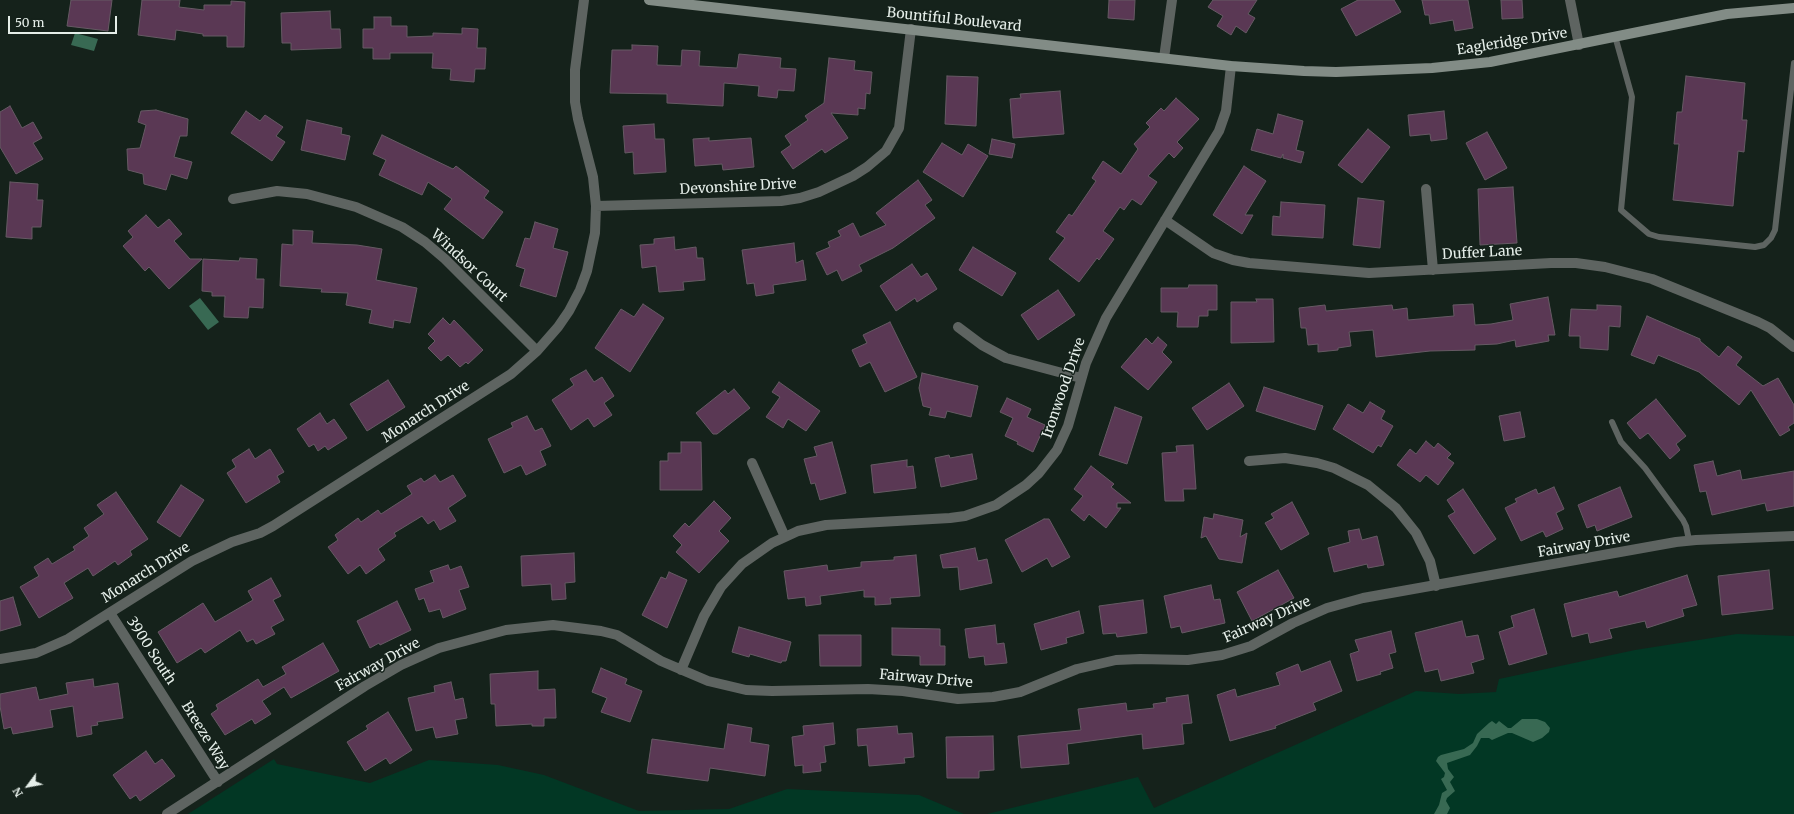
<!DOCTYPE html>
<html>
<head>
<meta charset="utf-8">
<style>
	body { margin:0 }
	#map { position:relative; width:1794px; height:814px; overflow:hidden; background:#15221b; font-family:Merriweather,serif }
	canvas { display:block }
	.north { position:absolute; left:8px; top:766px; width:40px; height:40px; -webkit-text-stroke:3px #15221b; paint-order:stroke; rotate:238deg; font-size:11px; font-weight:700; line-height:16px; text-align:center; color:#e5eee9 }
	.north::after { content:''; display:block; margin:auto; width:14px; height:18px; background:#e5eee9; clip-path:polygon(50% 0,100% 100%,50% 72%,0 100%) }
	.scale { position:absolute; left:8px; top:16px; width:109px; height:18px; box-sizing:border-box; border:2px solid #e5eee9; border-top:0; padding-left:5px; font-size:12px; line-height:14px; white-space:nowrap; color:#e5eee9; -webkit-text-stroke:3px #15221b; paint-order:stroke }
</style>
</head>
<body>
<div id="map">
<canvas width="1794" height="814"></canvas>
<div class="north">N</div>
<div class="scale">50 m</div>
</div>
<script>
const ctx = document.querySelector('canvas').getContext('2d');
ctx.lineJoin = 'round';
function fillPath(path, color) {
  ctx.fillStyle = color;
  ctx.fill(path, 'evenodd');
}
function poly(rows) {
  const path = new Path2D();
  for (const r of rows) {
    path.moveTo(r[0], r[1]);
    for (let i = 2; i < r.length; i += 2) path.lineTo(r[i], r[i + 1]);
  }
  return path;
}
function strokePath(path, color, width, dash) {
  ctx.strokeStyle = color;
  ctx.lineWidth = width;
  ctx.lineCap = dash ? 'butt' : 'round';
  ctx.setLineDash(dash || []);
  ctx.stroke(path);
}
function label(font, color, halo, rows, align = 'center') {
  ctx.font = font + ' Merriweather,serif';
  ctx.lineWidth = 3;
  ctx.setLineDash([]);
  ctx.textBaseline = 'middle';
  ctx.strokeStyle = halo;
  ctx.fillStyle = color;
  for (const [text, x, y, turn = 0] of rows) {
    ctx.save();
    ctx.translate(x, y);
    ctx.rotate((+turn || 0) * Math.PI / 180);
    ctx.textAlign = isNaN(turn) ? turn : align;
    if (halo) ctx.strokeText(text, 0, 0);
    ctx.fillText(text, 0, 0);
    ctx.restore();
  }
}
fillPath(poly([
	[1737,634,1794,636,1794,814,987,814,1138,777,1154,808,1416,691,1459,694,1496,692,1499,679,1635,650],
	[274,759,277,764,370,783,429,760,498,765,544,775,639,811,729,809,787,789,919,795,964,814,188,814]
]), '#023724');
fillPath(poly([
	[75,33,98,39,94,51,71,45],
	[200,298,219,322,208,330,189,306],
	[1522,719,1537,719,1545,722,1550,728,1549,732,1542,738,1533,742,1512,733,1508,733,1492,740,1489,738,1481,738,1477,746,1470,755,1447,763,1448,769,1454,777,1450,782,1455,791,1447,798,1446,801,1450,808,1447,814,1434,814,1439,805,1442,793,1447,790,1441,779,1444,777,1445,773,1436,761,1438,757,1441,755,1464,749,1473,743,1477,734,1489,723,1492,721,1496,724,1499,721,1508,728,1511,728]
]), '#386953');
const building = poly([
	[71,0,112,0,108,31,67,26,71,0],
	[142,0,180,0,179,7,204,10,204,5,231,5,231,1,245,2,244,47,227,47,227,36,203,36,203,34,176,30,175,40,138,35,142,0],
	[1109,0,1135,0,1134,20,1108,18,1109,0],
	[1213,0,1257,0,1248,14,1255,18,1246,33,1236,26,1231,35,1217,26,1223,16,1208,7,1213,0],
	[1358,0,1394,0,1401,12,1356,36,1341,9,1358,0],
	[1422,0,1468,0,1473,28,1455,31,1453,20,1430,24,1429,15,1425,15,1422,0],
	[1501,0,1522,0,1523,18,1502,19,1501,0],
	[330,11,331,29,340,29,341,48,291,50,291,43,282,43,281,13,330,11],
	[374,17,391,17,391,26,407,26,407,37,433,36,433,33,462,34,462,28,478,29,477,48,486,48,485,69,475,69,474,82,450,80,451,69,432,68,433,53,390,53,390,59,373,59,373,48,363,48,363,29,374,29,374,17],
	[632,45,658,46,657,65,681,66,682,50,700,51,699,66,737,68,739,54,781,58,780,68,796,69,794,91,778,90,777,98,758,96,759,86,724,83,723,106,667,103,667,94,610,93,612,50,632,50,632,45],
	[829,58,855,61,854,70,872,72,870,94,866,93,865,109,858,108,858,115,831,113,848,138,825,153,822,149,793,169,781,152,791,145,785,136,808,120,805,116,824,103,829,58],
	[947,76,978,77,976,126,945,124,947,76],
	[1686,76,1745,83,1742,120,1747,120,1744,152,1738,151,1733,206,1673,200,1679,144,1674,144,1677,112,1682,112,1686,76],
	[1060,91,1064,134,1013,138,1010,99,1021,98,1020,94,1060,91],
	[1176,98,1199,119,1177,142,1183,148,1174,158,1169,153,1148,176,1157,182,1141,205,1132,199,1124,210,1120,207,1103,231,1114,239,1099,260,1097,258,1079,282,1049,259,1065,238,1056,232,1069,214,1072,216,1096,181,1092,178,1103,161,1121,174,1138,149,1134,144,1150,127,1146,123,1161,108,1164,111,1176,98],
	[10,106,22,128,33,122,42,138,33,143,43,159,16,174,0,147,0,112,10,106],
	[156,110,188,119,187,136,180,136,174,157,192,162,187,179,171,174,166,190,144,184,143,174,128,170,127,149,140,148,146,125,138,122,141,111,156,110],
	[246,111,260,121,265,115,283,127,276,136,285,142,272,161,231,133,246,111],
	[1444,111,1447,139,1431,141,1430,134,1410,136,1408,115,1444,111],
	[1278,114,1303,121,1296,150,1304,152,1301,163,1283,158,1283,154,1281,158,1251,150,1257,129,1273,134,1278,114],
	[307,120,342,128,341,134,350,136,345,160,301,150,307,120],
	[654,124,655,139,664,139,666,172,634,174,633,152,625,153,623,126,654,124],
	[1368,129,1390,147,1362,183,1338,165,1368,129],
	[1487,132,1507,168,1485,180,1466,143,1487,132],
	[382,135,453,169,456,166,489,191,484,198,503,212,483,239,444,209,452,199,428,182,422,195,379,175,386,160,373,154,382,135],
	[709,138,709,141,751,138,754,167,723,170,722,164,695,166,693,139,709,138],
	[992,139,1015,144,1012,158,989,154,992,139],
	[942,143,962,155,968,144,988,156,963,197,923,172,942,143],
	[1244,166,1266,181,1245,215,1253,215,1242,234,1213,215,1244,166],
	[918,180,932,200,925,205,935,218,893,248,859,265,862,271,842,281,837,270,827,275,816,253,830,247,828,242,841,236,838,231,853,223,860,237,886,225,876,213,918,180],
	[10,182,38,184,37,200,43,200,41,227,32,227,32,239,6,237,10,182],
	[1513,187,1517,243,1480,245,1478,189,1513,187],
	[1358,198,1384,201,1380,248,1353,245,1358,198],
	[1281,202,1325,205,1323,238,1272,235,1273,216,1280,217,1281,202],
	[146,215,158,228,169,219,182,234,174,241,190,259,202,259,169,289,149,267,145,271,123,246,133,237,128,231,146,215],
	[535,222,558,229,553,248,568,252,556,297,520,286,525,269,516,266,525,238,530,239,535,222],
	[293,230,313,231,312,243,357,245,382,249,376,280,417,288,410,323,394,320,393,328,369,323,372,310,346,305,348,293,321,292,322,289,280,286,282,244,293,245,293,230],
	[674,237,675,250,696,247,697,258,703,258,705,280,683,282,684,290,659,292,656,266,642,268,640,245,654,244,654,239,674,237],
	[794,243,796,263,803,260,806,280,773,285,774,293,756,296,754,283,747,284,742,250,794,243],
	[973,247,1016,273,1002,296,959,270,973,247],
	[240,258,257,259,256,279,264,279,263,308,249,307,248,318,224,317,225,296,212,296,212,292,202,291,203,259,239,261,240,258],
	[912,264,921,277,927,273,937,289,917,302,915,298,896,311,880,286,912,264],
	[1189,285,1217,285,1217,310,1208,310,1208,316,1199,316,1198,327,1177,327,1178,312,1161,312,1161,288,1188,288,1189,285],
	[1058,290,1075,315,1038,340,1021,315,1058,290],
	[1548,297,1555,335,1548,335,1549,341,1516,347,1515,340,1497,344,1475,345,1475,350,1430,351,1376,357,1373,330,1349,332,1351,346,1338,348,1338,350,1318,352,1318,344,1308,345,1306,328,1301,328,1299,308,1325,305,1326,311,1392,305,1393,310,1407,308,1408,320,1454,316,1453,305,1473,304,1475,325,1491,324,1513,320,1510,304,1548,297],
	[1256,299,1273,299,1274,342,1231,343,1231,302,1257,302,1256,299],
	[643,304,664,318,630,372,595,348,621,309,634,317,643,304],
	[1597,305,1621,306,1620,327,1609,326,1608,350,1580,348,1580,336,1569,336,1571,309,1597,310,1597,305],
	[1647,316,1700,339,1700,341,1719,357,1728,346,1742,357,1736,365,1763,386,1778,378,1794,405,1794,423,1788,427,1790,430,1780,436,1751,390,1739,405,1699,372,1658,355,1654,364,1631,355,1647,316],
	[443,318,450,325,454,320,483,350,468,364,466,362,460,367,448,355,441,361,428,348,435,341,428,334,443,318],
	[890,322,917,377,885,392,870,362,860,367,852,350,867,343,863,335,890,322],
	[1158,337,1167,345,1162,352,1172,362,1148,390,1121,367,1146,338,1152,344,1158,337],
	[586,370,594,382,602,377,614,396,604,403,612,415,594,427,588,418,571,430,552,400,574,385,570,379,586,370],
	[922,373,978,386,971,417,947,411,945,418,929,415,931,408,923,406,919,388,922,373],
	[388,380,405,407,367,431,350,404,388,380],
	[779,382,820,411,806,431,788,419,783,428,766,417,780,397,772,392,779,382],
	[1229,383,1244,406,1207,430,1192,408,1229,383],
	[1264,387,1323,406,1315,430,1256,411,1264,387],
	[734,389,750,408,717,434,713,434,696,413,725,390,728,394,734,389],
	[1007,398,1031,409,1027,417,1045,425,1033,452,1017,444,1018,442,1005,436,1013,418,1000,412,1007,398],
	[1656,399,1686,436,1676,444,1680,450,1670,459,1648,433,1640,439,1627,423,1656,399],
	[1370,402,1385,411,1381,419,1393,426,1381,447,1378,445,1373,453,1333,429,1348,404,1363,413,1370,402],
	[1115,407,1142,417,1127,464,1099,455,1115,407],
	[1520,412,1525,437,1504,441,1499,416,1520,412],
	[320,413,327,424,334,419,347,438,328,450,325,446,318,451,314,444,309,447,297,429,320,413],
	[527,416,535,431,542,428,551,446,540,451,546,465,526,475,521,465,504,473,488,439,513,427,511,423,527,416],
	[1426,441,1434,448,1438,443,1451,454,1447,458,1454,463,1438,485,1426,475,1420,482,1397,465,1410,449,1416,454,1426,441],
	[681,442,701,442,702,490,660,490,660,461,668,461,668,453,681,453,681,442],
	[832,442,846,493,820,500,815,483,811,484,804,459,817,456,814,447,832,442],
	[1193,445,1196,489,1183,489,1184,501,1165,501,1162,453,1177,452,1176,446,1193,445],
	[249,449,255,459,270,449,284,472,277,476,280,482,246,503,227,473,236,467,232,460,249,449],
	[972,454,977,479,941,487,935,458,949,455,950,458,972,454],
	[907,460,907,467,913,466,916,488,874,493,871,465,907,460],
	[1713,461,1717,476,1740,470,1742,480,1794,471,1794,506,1767,511,1765,503,1712,515,1706,491,1700,492,1694,465,1713,461],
	[1091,466,1114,484,1111,487,1131,503,1117,503,1117,508,1121,508,1106,528,1089,514,1084,521,1071,510,1083,496,1074,489,1091,466],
	[435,475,440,482,453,475,466,496,448,508,456,521,440,530,434,520,428,524,422,516,394,533,396,536,378,549,385,560,366,574,360,565,348,574,328,547,338,540,335,535,358,518,361,522,378,510,381,514,412,494,407,486,421,478,424,482,435,475],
	[181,485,204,500,180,537,157,522,181,485],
	[1554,487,1564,509,1556,513,1563,529,1546,537,1543,531,1521,541,1505,508,1517,502,1515,499,1536,489,1538,494,1554,487],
	[1620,487,1632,517,1597,531,1595,525,1587,528,1578,505,1620,487],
	[1463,489,1496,539,1474,554,1448,516,1455,512,1447,500,1463,489],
	[116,492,148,539,130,551,132,555,118,565,115,561,93,576,88,568,64,583,73,598,39,618,20,587,39,576,34,567,48,558,52,564,75,550,73,547,89,536,84,528,104,514,97,505,116,492],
	[714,501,731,518,719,531,729,541,699,573,676,552,682,545,673,536,685,523,689,527,714,501],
	[1292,502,1309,534,1281,550,1265,523,1274,518,1271,514,1292,502],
	[1214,514,1243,520,1240,537,1247,533,1242,563,1219,559,1206,536,1201,538,1204,517,1213,519,1214,514],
	[1044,519,1049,519,1070,557,1052,567,1047,558,1022,572,1005,540,1044,519],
	[1359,529,1362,540,1377,536,1384,565,1368,568,1367,564,1334,572,1328,548,1350,542,1348,531,1359,529],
	[975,548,978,561,987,559,992,583,960,590,958,567,943,568,940,555,975,548],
	[574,553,575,582,565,583,566,599,552,600,551,584,522,586,521,556,574,553],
	[916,555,920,596,890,598,891,604,875,605,875,597,864,597,864,590,820,596,821,604,806,606,805,597,788,599,784,571,827,565,828,571,861,567,861,562,894,560,894,557,916,555],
	[448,565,450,570,461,566,469,587,459,590,466,609,443,618,440,609,429,612,424,598,419,600,415,589,434,582,430,571,448,565],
	[1278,570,1294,598,1252,621,1237,592,1278,570],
	[1769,570,1773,609,1722,615,1718,576,1769,570],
	[669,572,687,580,667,628,642,615,661,577,666,579,669,572],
	[1687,575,1697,605,1682,609,1684,616,1647,628,1645,621,1609,629,1612,638,1590,643,1588,633,1572,637,1564,604,1617,591,1619,597,1687,575],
	[271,578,281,596,273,600,284,620,271,627,275,634,256,644,253,639,247,642,240,630,205,653,201,648,177,663,158,632,203,603,215,622,253,600,248,591,271,578],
	[1211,585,1214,600,1220,599,1225,623,1182,633,1180,626,1171,628,1164,596,1211,585],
	[13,597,21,625,0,631,0,601,13,597],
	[1143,600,1147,633,1117,637,1116,633,1103,634,1099,606,1143,600],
	[397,601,411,630,380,645,379,643,370,648,357,621,397,601],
	[1534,609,1547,654,1509,665,1499,632,1514,627,1511,616,1534,609],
	[1079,611,1084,633,1066,638,1067,643,1041,650,1034,624,1079,611],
	[1462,621,1466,637,1478,635,1484,659,1471,663,1474,673,1441,681,1438,669,1425,672,1415,633,1462,621],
	[995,625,997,644,1004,643,1007,663,985,665,984,656,969,658,965,629,995,625],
	[739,627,791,642,786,661,782,661,781,663,750,654,749,657,732,652,739,627],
	[892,628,940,629,940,646,945,646,945,665,920,665,920,656,892,655,892,628],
	[1391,631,1396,652,1389,654,1393,668,1380,672,1381,674,1357,681,1350,654,1359,651,1355,640,1391,631],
	[819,635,861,635,861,666,820,666,819,635],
	[323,643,339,671,291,698,284,687,262,701,271,714,255,724,252,719,225,735,211,714,218,709,216,705,258,679,263,687,286,674,282,667,323,643],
	[1330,661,1342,691,1313,703,1316,710,1275,726,1276,728,1230,741,1217,695,1235,689,1237,697,1280,685,1276,673,1298,664,1301,672,1330,661],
	[601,668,627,679,625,684,642,691,630,722,601,712,607,698,592,692,601,668],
	[538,671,538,690,555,689,556,718,544,718,544,726,532,726,532,724,496,726,495,704,491,704,490,674,538,671],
	[93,679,94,687,118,683,123,718,97,722,98,725,91,726,92,734,77,737,73,706,50,710,53,727,13,734,11,727,4,729,0,706,0,694,36,687,39,700,68,694,66,683,93,679],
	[451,682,455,700,463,698,467,718,455,720,458,734,436,738,433,727,416,731,408,698,435,692,434,686,451,682],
	[1188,695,1192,723,1182,724,1184,744,1143,749,1142,734,1067,744,1069,764,1021,768,1018,736,1081,730,1078,709,1126,703,1127,711,1154,708,1153,704,1167,702,1166,698,1188,695],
	[388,712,412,750,390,764,386,758,365,771,347,742,368,729,366,726,388,712],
	[833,723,835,744,824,746,826,762,820,763,821,771,803,773,803,765,795,766,792,737,804,735,803,726,833,723],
	[728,724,752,728,750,742,769,745,765,776,710,768,708,781,647,773,652,739,724,749,728,724],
	[897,726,898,734,912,733,914,757,904,758,905,763,869,766,867,745,858,746,857,729,897,726],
	[993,736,994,770,979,771,979,778,947,778,946,737,993,736],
	[146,751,155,764,162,759,175,776,140,801,136,795,130,799,113,775,146,751]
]);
fillPath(building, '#5a3854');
strokePath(building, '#665a64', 1);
strokePath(poly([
	[1615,36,1632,97,1621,210,1649,234,1659,237,1755,247,1764,245,1771,238,1775,230,1794,63],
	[1612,422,1621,442,1645,468,1683,520,1686,526,1689,540]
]), '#5e6461', 6);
strokePath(poly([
	[1570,0,1579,45],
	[1164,58,1172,0],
	[1426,189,1433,270],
	[233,199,277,191,307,194,356,207,402,227,425,242,445,259,537,351],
	[596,206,781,201,800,198,819,192,853,176,867,167,886,151,899,128,911,29],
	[1165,220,1213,253,1233,260,1249,263,1369,273,1551,263,1576,263,1605,267,1652,279,1758,322,1770,328,1794,347],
	[958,327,982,345,1006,358,1081,378],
	[1249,461,1285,458,1317,463,1334,468,1368,485,1396,508,1416,533,1430,561,1436,586],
	[752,463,785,537],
	[110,613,218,782],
	[0,659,36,653,68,639,192,561,232,542,260,533,273,526,511,374,537,351,558,327,569,311,580,290,587,271,595,233,596,206,593,177,578,119,575,102,575,70,584,0],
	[681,670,704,616,721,587,742,564,772,543,798,531,826,525,950,518,965,516,996,505,1026,485,1039,473,1057,450,1068,426,1086,363,1106,318,1219,131,1226,111,1231,66],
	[167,814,365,686,401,665,439,648,506,630,553,625,601,631,617,635,661,661,708,681,746,690,772,691,868,689,903,691,958,699,993,697,1020,692,1077,669,1116,660,1140,659,1188,660,1222,655,1251,646,1293,623,1327,608,1363,598,1676,542,1696,540,1794,536]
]), '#5e6461', 10);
strokePath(poly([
	[649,0,1231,66,1304,71,1336,72,1432,68,1490,62,1727,14,1794,8]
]), '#828c86', 10);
label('14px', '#e5eee9', '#15221b', [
	["Bountiful Boulevard",954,20,6],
	["Eagleridge Drive",1512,42,-9],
	["Devonshire Drive",738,187,-3],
	["Duffer Lane",1482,253,-3],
	["Windsor Court",469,266,43],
	["Ironwood Drive",1064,388,-71],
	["Monarch Drive",426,412,-33],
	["Fairway Drive",1584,545,-10],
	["Monarch Drive",146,573,-32],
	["Fairway Drive",1267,620,-24],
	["3900 South",151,651,57],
	["Fairway Drive",378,665,-29],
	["Fairway Drive",926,679,5],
	["Breeze Way",205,736,58]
]);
</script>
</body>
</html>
